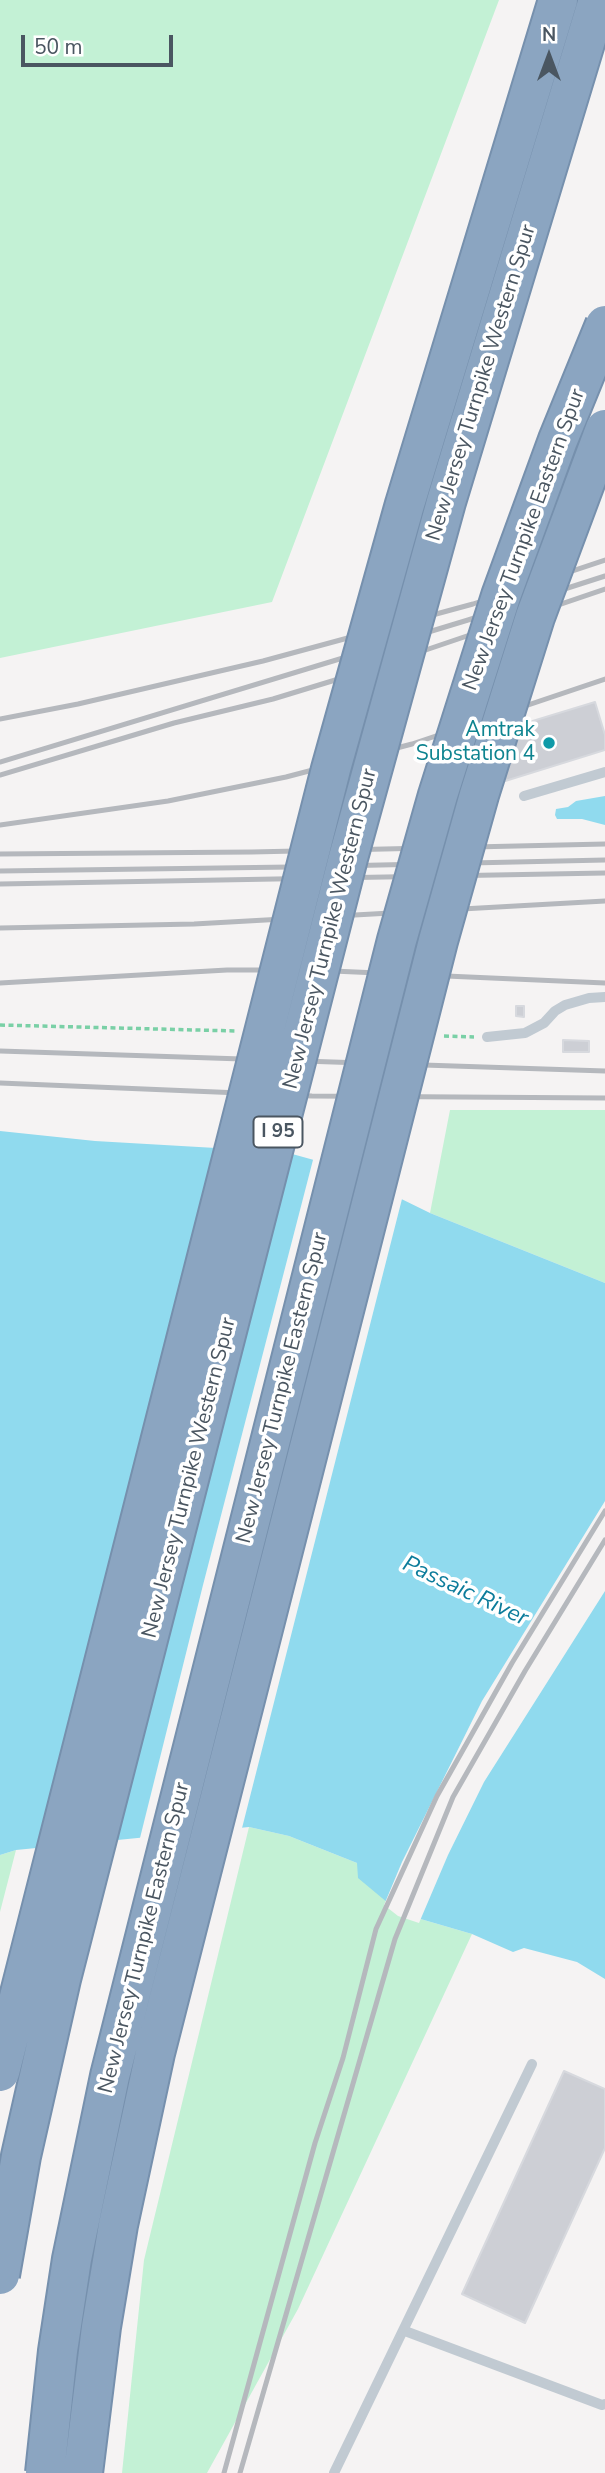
<!DOCTYPE html>
<html>
<head>
<meta charset="utf-8">
<style>
	body { margin:0 }
	#map { position:relative; width:605px; height:2473px; overflow:hidden; background:#f5f3f3; font-family:"Nunito Sans",sans-serif }
	canvas { display:block }
	.north { position:absolute; left:514px; top:21px; width:70px; height:70px; -webkit-text-stroke:5px #fff; paint-order:stroke; rotate:0deg; font-size:19px; font-weight:700; line-height:28px; text-align:center; color:#4a5661 }
	.north::after { content:''; display:block; margin:auto; width:24px; height:32px; background:#4a5661; clip-path:polygon(50% 0,100% 100%,50% 72%,0 100%) }
	.scale { position:absolute; left:21px; top:35px; width:152px; height:32px; box-sizing:border-box; border:4px solid #4a5661; border-top:0; padding-left:9px; font-size:21px; line-height:24px; white-space:nowrap; color:#4a5661; -webkit-text-stroke:5px #fff; paint-order:stroke }
</style>
</head>
<body>
<div id="map">
<canvas width="605" height="2473"></canvas>
<div class="north">N</div>
<div class="scale">50 m</div>
</div>
<script>
const ctx = document.querySelector('canvas').getContext('2d');
ctx.lineJoin = 'round';
function fillPath(path, color) {
  ctx.fillStyle = color;
  ctx.fill(path, 'evenodd');
}
function poly(rows) {
  const path = new Path2D();
  for (const r of rows) {
    path.moveTo(r[0], r[1]);
    for (let i = 2; i < r.length; i += 2) path.lineTo(r[i], r[i + 1]);
  }
  return path;
}
function strokePath(path, color, width, dash) {
  ctx.strokeStyle = color;
  ctx.lineWidth = width;
  ctx.lineCap = dash ? 'butt' : 'round';
  ctx.setLineDash(dash || []);
  ctx.stroke(path);
}
function label(font, color, halo, rows, align = 'center') {
  ctx.font = font + ' "Nunito Sans",sans-serif';
  ctx.lineWidth = 7;
  ctx.setLineDash([]);
  ctx.textBaseline = 'middle';
  ctx.strokeStyle = halo;
  ctx.fillStyle = color;
  for (const [text, x, y, turn = 0] of rows) {
    ctx.save();
    ctx.translate(x, y);
    ctx.rotate((+turn || 0) * Math.PI / 180);
    ctx.textAlign = isNaN(turn) ? turn : align;
    if (halo) ctx.strokeText(text, 0, 0);
    ctx.fillText(text, 0, 0);
    ctx.restore();
  }
}
fillPath(poly([
	[0,0,499,0,272,602,0,658],
	[450,1110,605,1110,605,1283,430,1213],
	[249,1827,289,1836,357,1863,400,1913,472,1934,298,2309,207,2473,122,2473,144,2260],
	[16,1850,0,1912,0,1855]
]), '#c3f1d5');
fillPath(poly([
	[605,796,605,825,582,819,557,819,555,815,556,809,568,807,576,801],
	[0,1131,95,1141,285,1152,332,1165,430,1213,605,1283,605,1979,577,1962,524,1948,513,1952,472,1934,400,1913,358,1878,357,1863,289,1836,249,1827,16,1850,0,1855]
]), '#90daee');
fillPath(poly([
	[314,1156,334,1162,403,1195,241,1832,139,1842,203,1585],
	[605,1501,605,1591,484,1782,448,1855,419,1923,398,1916,384,1905,402,1862,482,1701]
]), '#f5f3f3');
const building = poly([
	[595,702,605,735,605,750,502,782,490,734,595,702],
	[516,1006,524,1006,524,1017,516,1016,516,1006],
	[563,1040,589,1041,589,1052,563,1052,563,1040],
	[564,2071,605,2089,605,2148,525,2323,462,2294,564,2071]
]);
fillPath(building, '#cdcfd5');
strokePath(building, '#d7d9de', 2);
strokePath(poly([
	[0,1025,236,1031],
	[444,1036,474,1037]
]), '#7ad0a6', 3.5, [5, 3.5]);
strokePath(poly([
	[524,796,605,772],
	[487,1037,525,1033,544,1023,555,1011,565,1005,589,998,605,997],
	[405,2331,602,2405,605,2404],
	[334,2473,532,2064]
]), '#c1cad2', 10);
strokePath(poly([
	[0,719,78,704,263,661,473,604,605,560],
	[0,762,468,620,605,576],
	[0,775,174,723,273,699,355,674,605,589],
	[0,825,168,801,286,777,412,744,605,679],
	[0,854,252,852,605,844],
	[0,871,291,867,605,860],
	[0,884,605,873],
	[0,928,194,924,605,901],
	[0,983,227,970,310,970,605,983],
	[0,1051,605,1071],
	[0,1083,312,1096,605,1098],
	[224,2473,315,2143,343,2058,376,1929,437,1796,512,1663,605,1511],
	[240,2473,395,1939,453,1797,525,1671,605,1540]
]), '#b5b8bd', 5);
const motorwayBridge = poly([
	[0,2072,331,769,405,504,558,0],
	[0,2275,21,2156,61,1979,348,858,446,502,598,0],
	[45,2473,58,2351,72,2259,110,2076,397,940,438,795,501,596,558,440,605,325],
	[83,2473,101,2327,118,2225,155,2053,438,941,479,795,535,617,605,429]
]);
strokePath(motorwayBridge, '#7690ad', 42, []);
strokePath(motorwayBridge, '#8ba5c1', 38);
for (const [x, y, r, color] of [
	[549,743,7,"#0f9aa8"]
]) {
  const dot = new Path2D();
  dot.arc(x, y, r, 0, 2 * Math.PI);
  ctx.fillStyle = color;
  ctx.fill(dot);
  strokePath(dot, '#fff', 2.5);
}
for (const [x, y, w] of [
	[278,1132,49]
]) {
  const box = new Path2D();
  box.roundRect(x - w / 2, y - 15.5, w, 31, 5);
  ctx.fillStyle = '#fff';
  ctx.fill(box);
  strokePath(box, '#4a5661', 2);
}
label('bold 19px', '#4a5661', null, [
	["I 95",278,1132]
]);
label('21px', '#4a5661', '#fff', [
	["New Jersey Turnpike Western Spur",482,383,-73],
	["New Jersey Turnpike Eastern Spur",525,540,-70],
	["New Jersey Turnpike Western Spur",331,929,-76],
	["New Jersey Turnpike Eastern Spur",283,1388,-76],
	["New Jersey Turnpike Western Spur",190,1478,-76],
	["New Jersey Turnpike Eastern Spur",145,1938,-76]
]);
label('21px', '#0d838f', '#fff', [
	["Amtrak",535,731],
	["Substation 4",535,755]
], 'right');
label('italic 23px', '#0c7c9b', '#fff', [
	["Passaic River",465,1592,25]
]);
</script>
</body>
</html>
